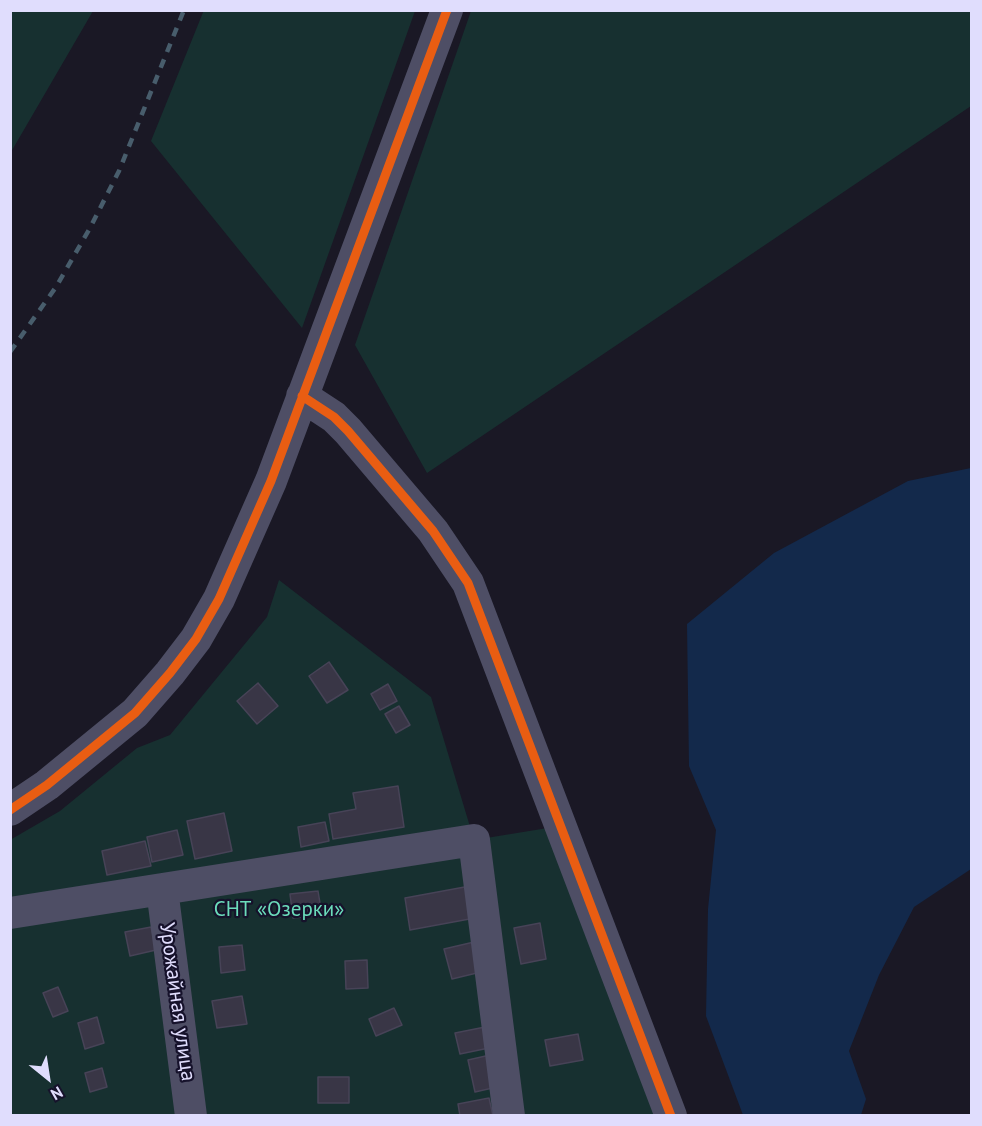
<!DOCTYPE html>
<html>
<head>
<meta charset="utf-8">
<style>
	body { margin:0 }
	#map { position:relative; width:982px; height:1126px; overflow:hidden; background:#1a1825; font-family:"PT Sans",sans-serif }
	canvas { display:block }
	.frame { position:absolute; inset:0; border:12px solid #e0ddfd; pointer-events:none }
	.north { position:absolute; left:18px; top:1048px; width:60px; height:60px; -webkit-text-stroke:4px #16122b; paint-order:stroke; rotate:150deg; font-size:16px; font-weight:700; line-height:24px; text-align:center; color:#e0ddfd }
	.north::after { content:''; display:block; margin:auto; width:21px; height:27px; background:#e0ddfd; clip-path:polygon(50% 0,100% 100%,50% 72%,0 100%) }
</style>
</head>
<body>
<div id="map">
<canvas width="982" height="1126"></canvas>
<div class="frame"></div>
<div class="north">N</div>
</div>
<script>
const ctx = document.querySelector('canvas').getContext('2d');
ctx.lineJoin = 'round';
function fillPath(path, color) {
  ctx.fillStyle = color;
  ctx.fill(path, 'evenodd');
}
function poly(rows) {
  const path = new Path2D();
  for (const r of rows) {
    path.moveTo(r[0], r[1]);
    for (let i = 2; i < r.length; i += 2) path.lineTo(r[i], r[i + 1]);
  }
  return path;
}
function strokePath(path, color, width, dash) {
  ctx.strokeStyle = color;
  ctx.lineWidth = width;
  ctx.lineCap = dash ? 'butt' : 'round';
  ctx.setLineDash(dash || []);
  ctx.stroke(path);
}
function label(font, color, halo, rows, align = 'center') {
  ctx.font = font + ' "PT Sans",sans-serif';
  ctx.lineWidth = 4.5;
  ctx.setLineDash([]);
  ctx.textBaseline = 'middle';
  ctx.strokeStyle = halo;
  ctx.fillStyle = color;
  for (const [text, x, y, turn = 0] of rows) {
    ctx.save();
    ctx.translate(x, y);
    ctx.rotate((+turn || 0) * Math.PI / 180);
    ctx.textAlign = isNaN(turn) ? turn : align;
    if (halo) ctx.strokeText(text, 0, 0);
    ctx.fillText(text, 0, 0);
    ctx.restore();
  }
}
fillPath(poly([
	[11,10,93,11,11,152,10,11],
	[204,10,415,11,302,328,151,141],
	[471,11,971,11,971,106,427,473,355,345],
	[279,580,431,697,474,840,560,826,671,1115,11,1115,10,840,60,811,137,748,170,735,267,617]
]), '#173030');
fillPath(poly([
	[971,468,971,869,914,907,879,975,849,1051,866,1099,861,1115,743,1115,706,1016,708,909,716,830,689,766,687,624,774,553,908,481]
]), '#13294b');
const building = poly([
	[329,662,348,690,327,703,309,676,329,662],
	[258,683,278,706,257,724,237,701,258,683],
	[388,684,397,701,380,710,371,694,388,684],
	[399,706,410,725,396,733,385,714,399,706],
	[398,786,404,827,333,839,329,814,356,809,353,793,398,786],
	[224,813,232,851,195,859,187,821,224,813],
	[325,822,329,841,301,847,298,827,325,822],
	[177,830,183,855,152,862,147,837,177,830],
	[145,841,151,866,107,875,102,851,145,841],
	[470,886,475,918,410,930,405,898,470,886],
	[318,891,322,915,293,918,290,894,318,891],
	[540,923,546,959,521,964,514,928,540,923],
	[151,927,156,950,130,956,125,932,151,927],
	[474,942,481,972,452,979,444,949,474,942],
	[242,945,245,970,221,973,219,947,242,945],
	[367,960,368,988,346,989,345,961,367,960],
	[58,987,68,1011,53,1017,43,993,58,987],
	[242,996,247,1024,217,1028,212,1001,242,996],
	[394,1008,402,1025,376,1036,369,1019,394,1008],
	[97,1017,104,1043,85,1049,78,1023,97,1017],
	[485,1027,489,1048,460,1054,455,1033,485,1027],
	[578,1034,583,1060,550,1066,545,1040,578,1034],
	[490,1055,497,1087,475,1092,468,1060,490,1055],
	[102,1068,107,1087,90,1092,85,1073,102,1068],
	[318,1077,349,1077,349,1103,318,1103,318,1077],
	[489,1098,493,1116,460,1116,458,1104,489,1098]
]);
fillPath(building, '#393646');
strokePath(building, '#474357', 1.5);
strokePath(poly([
	[302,396,334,417,348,431,433,531,468,583,671,1116],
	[10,810,47,785,135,713,170,673,196,639,219,599,271,481,447,10],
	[162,889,191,1116],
	[10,913,474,840,509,1116]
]), '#4e4e65', 32);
strokePath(poly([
	[10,352,56,287,90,228,119,171,184,10]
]), '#485d6c', 4.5, [9, 8]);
strokePath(poly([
	[302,396,334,417,348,431,433,531,468,583,671,1116],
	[10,810,47,785,135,713,170,673,196,639,219,599,271,481,447,10]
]), '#e95d12', 9);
label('21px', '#6bdcbb', '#16122b', [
	["СНТ «Озерки»",279,910]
]);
label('21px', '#e0ddfd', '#16122b', [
	["Урожайная улица",177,1002,82]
]);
</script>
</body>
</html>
